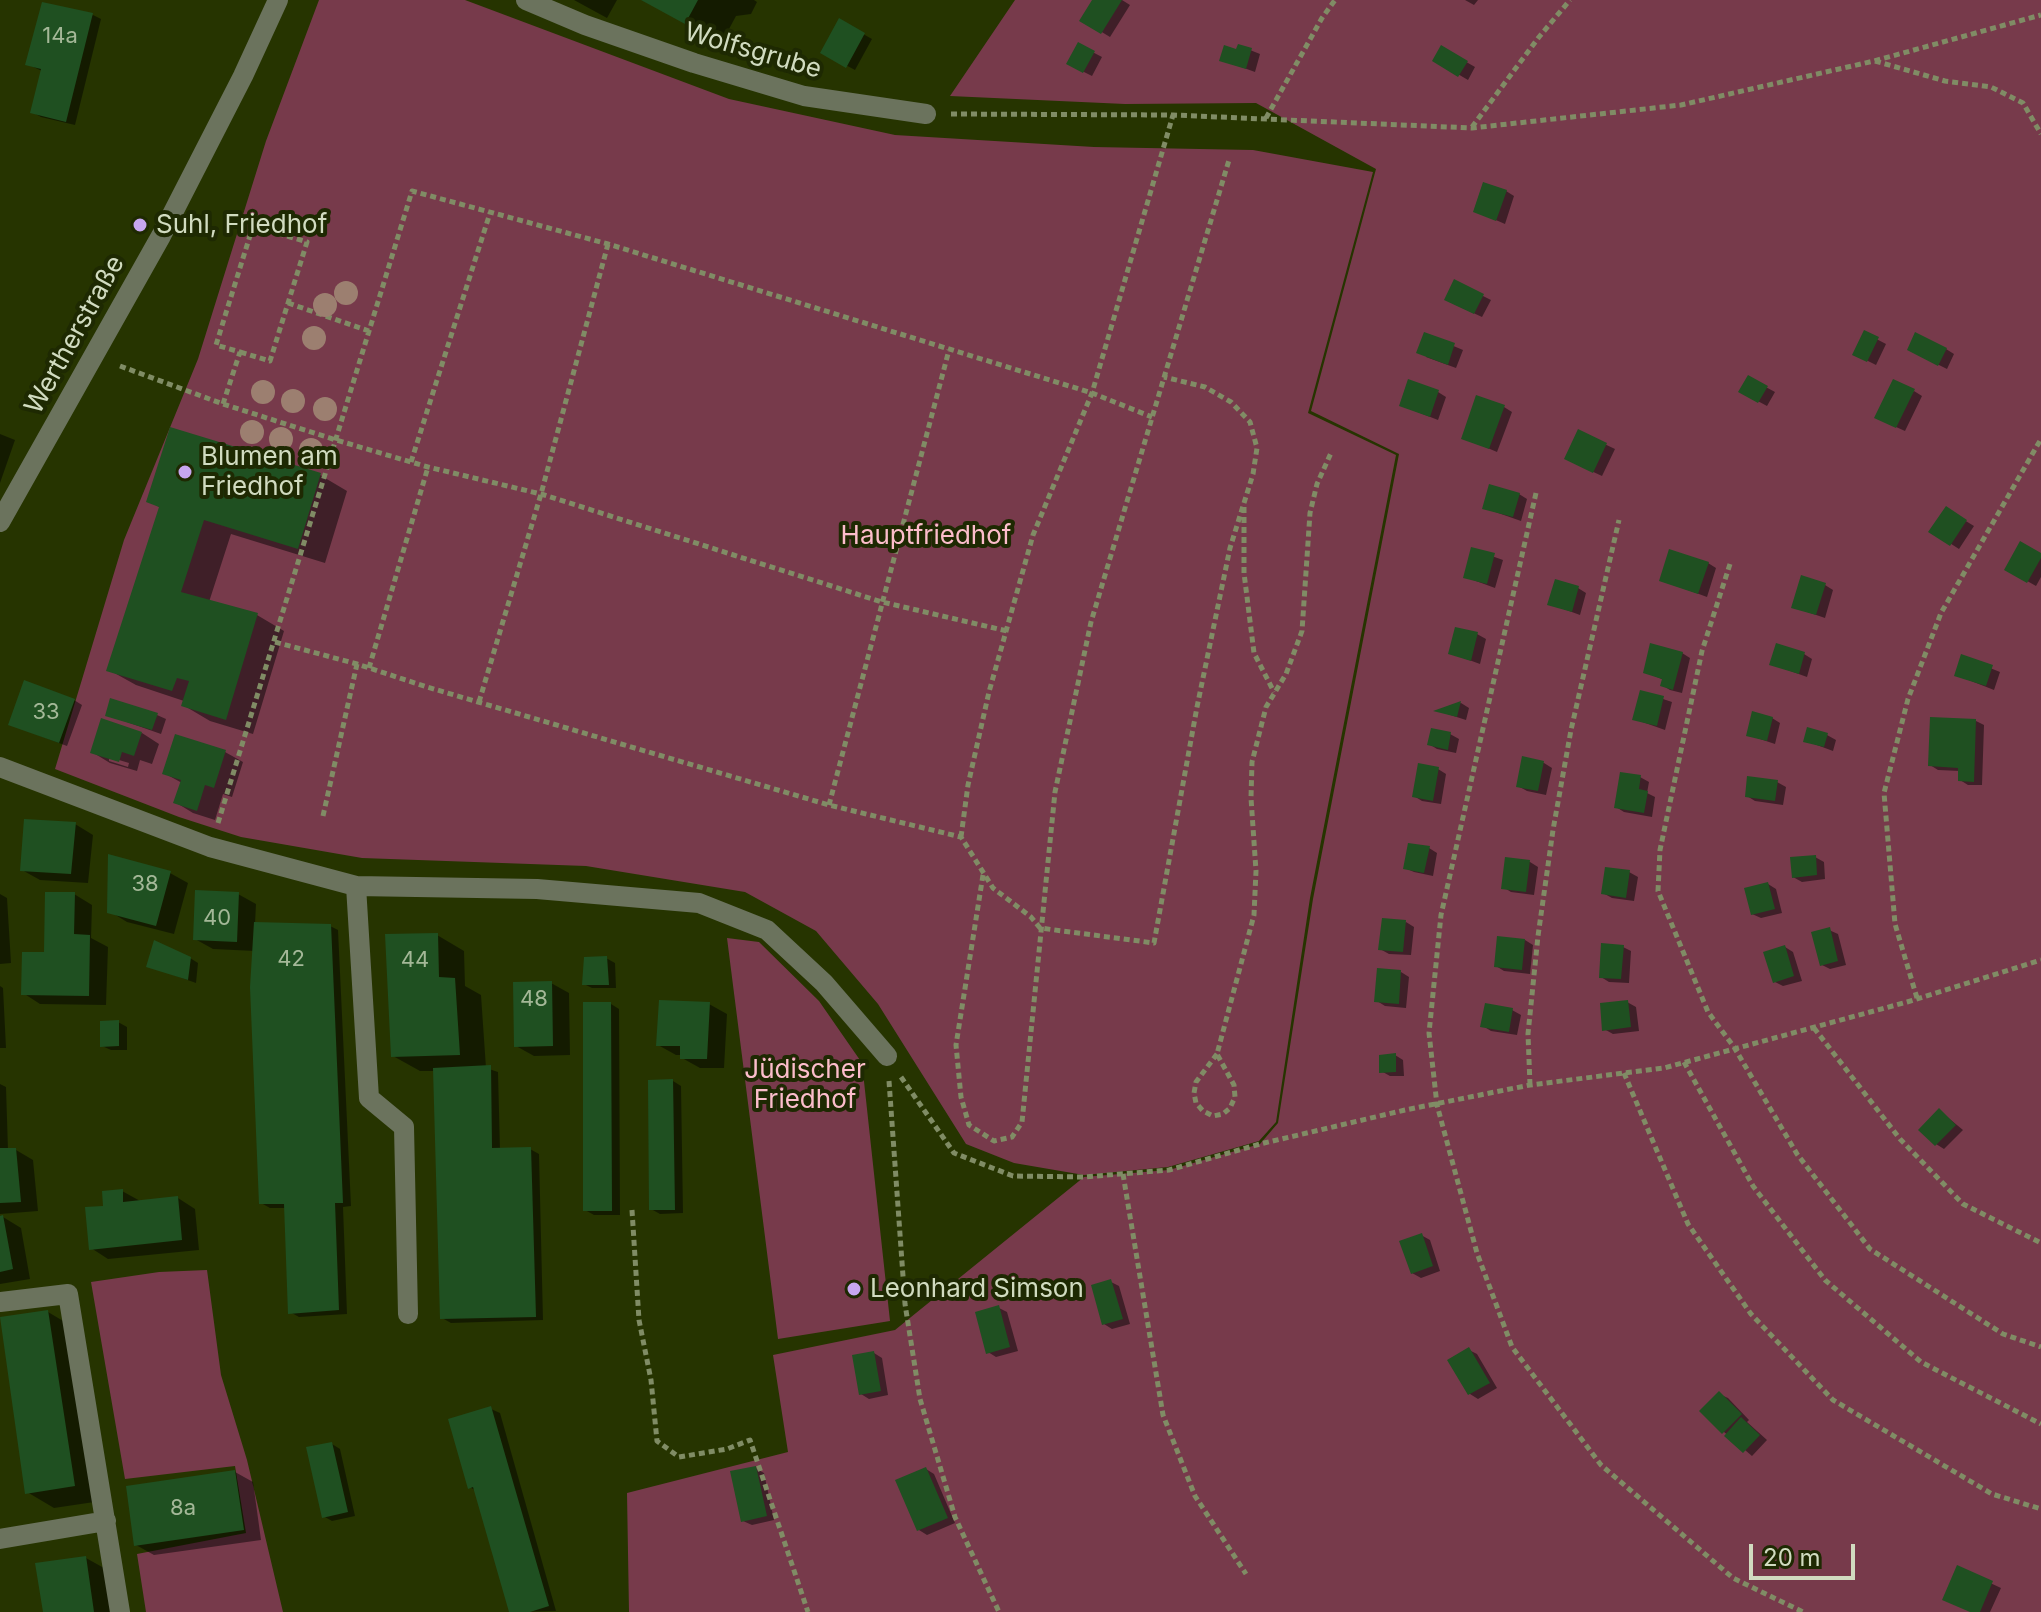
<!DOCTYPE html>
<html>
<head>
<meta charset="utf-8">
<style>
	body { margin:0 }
	#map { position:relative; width:2041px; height:1612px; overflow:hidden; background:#263400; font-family:Inter,sans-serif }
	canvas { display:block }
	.scale { position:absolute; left:1749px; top:1544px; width:106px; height:36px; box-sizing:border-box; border:4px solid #d1dbc0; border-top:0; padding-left:10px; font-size:24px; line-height:28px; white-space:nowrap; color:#d1dbc0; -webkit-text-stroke:6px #1e2902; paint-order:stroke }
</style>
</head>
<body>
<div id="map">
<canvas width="2041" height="1612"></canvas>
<div class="scale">20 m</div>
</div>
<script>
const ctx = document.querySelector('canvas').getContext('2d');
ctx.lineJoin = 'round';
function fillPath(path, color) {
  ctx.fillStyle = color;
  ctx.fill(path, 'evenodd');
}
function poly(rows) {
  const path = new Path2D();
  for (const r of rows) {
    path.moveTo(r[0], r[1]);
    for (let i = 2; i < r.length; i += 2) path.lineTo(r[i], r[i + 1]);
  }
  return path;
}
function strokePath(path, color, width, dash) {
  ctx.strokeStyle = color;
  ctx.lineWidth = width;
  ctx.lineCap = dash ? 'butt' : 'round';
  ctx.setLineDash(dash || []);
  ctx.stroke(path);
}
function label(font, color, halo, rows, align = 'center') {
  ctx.font = font + ' Inter,sans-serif';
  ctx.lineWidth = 8;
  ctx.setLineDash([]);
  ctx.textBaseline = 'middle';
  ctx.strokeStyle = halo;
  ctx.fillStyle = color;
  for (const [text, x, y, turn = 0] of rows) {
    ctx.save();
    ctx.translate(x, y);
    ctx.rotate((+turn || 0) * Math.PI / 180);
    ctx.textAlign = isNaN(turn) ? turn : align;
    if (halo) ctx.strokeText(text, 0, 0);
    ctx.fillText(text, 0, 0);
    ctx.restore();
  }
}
fillPath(poly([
	[319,0,465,0,729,99,895,135,1094,147,1253,150,1373,172,1308,413,1396,455,1310,898,1276,1122,1259,1141,1168,1167,1084,1175,1014,1163,966,1144,878,1004,816,931,745,892,586,866,362,858,241,837,179,817,55,769,124,540,198,359,266,141],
	[1015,0,2041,0,2041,1612,629,1612,627,1493,788,1452,773,1355,895,1330,1084,1177,1169,1170,1260,1144,1278,1123,1313,899,1399,454,1311,411,1376,169,1256,103,1125,104,950,96],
	[727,938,759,942,819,1001,862,1063,890,1321,778,1339],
	[207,1270,221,1375,247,1460,283,1612,146,1612,137,1554,246,1533,235,1466,125,1479,91,1282,159,1272]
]), '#773a4b');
fillPath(poly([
	[574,0,617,0,607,18],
	[642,0,754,0,757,2,751,14,736,16,722,42],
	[1094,0,1122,0,1130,5,1110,37,1082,20],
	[1465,0,1478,0,1474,5],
	[93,15,101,19,75,125,41,117,32,112,42,71,27,64],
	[840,21,872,39,855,70,823,53],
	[1079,45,1102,57,1092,76,1068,64],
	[1240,46,1260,54,1255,72,1222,60,1238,52],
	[1442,48,1475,67,1468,80,1434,60],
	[1506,191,1514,196,1505,224,1475,211],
	[1483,296,1491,300,1482,317,1454,304],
	[1865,333,1886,344,1876,365,1854,354],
	[1425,334,1463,350,1456,368,1426,357],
	[1946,349,1954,354,1947,369,1917,354],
	[1749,378,1775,392,1767,406,1741,392],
	[1914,391,1922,396,1905,431,1885,422],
	[1438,392,1446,397,1438,420,1410,409],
	[1504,407,1512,412,1497,452,1464,438],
	[1579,432,1615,449,1602,476,1574,463],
	[0,434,15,440,0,483],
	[320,475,347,491,325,563,231,534,209,602,257,615,284,631,253,734,210,721,183,705,184,701,136,685,109,670,161,508,148,501],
	[1519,494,1527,499,1521,521,1484,508],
	[1946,509,1974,526,1959,549,1931,531],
	[1472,549,1503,560,1495,588,1465,577],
	[2041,555,2041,577,2036,586,2006,569],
	[1708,563,1716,568,1707,597,1661,580],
	[1825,585,1833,590,1825,618,1793,607],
	[1578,588,1586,593,1580,615,1550,604],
	[1477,634,1486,639,1480,664,1450,653],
	[1682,653,1690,658,1682,693,1670,690,1662,685,1664,680,1645,672],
	[1804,654,1812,659,1807,677,1771,664],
	[1963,657,2000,672,1994,690,1956,675],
	[1642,692,1672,702,1665,730,1634,719],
	[74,700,82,705,67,746,19,728],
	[1461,703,1469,708,1466,720,1438,711],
	[107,715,157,715,166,719,161,734],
	[1772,718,1780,723,1775,744,1748,735],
	[1976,721,1984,725,1982,785,1968,785,1960,780,1960,771,1938,770,1930,765],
	[142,733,159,744,152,764,140,760,137,771,110,763,92,752],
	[109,757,129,763,128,767,109,761],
	[1450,734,1459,739,1456,753,1437,749,1429,744],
	[1827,735,1836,740,1833,751,1806,741],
	[225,752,243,762,232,797,223,794,215,820,193,813,175,802,182,783,164,773],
	[1524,759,1544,763,1552,768,1546,795,1527,791,1518,786],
	[1438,769,1446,774,1441,804,1422,801,1414,796],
	[1640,777,1649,782,1647,793,1655,797,1652,817,1624,812,1616,807],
	[1777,782,1786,787,1783,805,1755,801,1747,796],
	[75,824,93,835,88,883,40,880,22,870],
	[1429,848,1437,853,1433,876,1414,872,1405,868],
	[1815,857,1824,862,1825,879,1802,882,1793,877],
	[1507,859,1530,862,1538,867,1534,895,1511,892,1503,887],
	[1629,872,1638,877,1634,901,1612,898,1603,893],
	[170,873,188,883,174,934,127,922,109,911],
	[1768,884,1776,889,1782,913,1761,918,1752,914],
	[0,894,7,898,11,963,0,964],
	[74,894,92,905,91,938,108,947,106,1005,40,1004,23,993,46,954],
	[238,894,256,904,255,924,330,926,338,930,351,1206,343,1207,347,1314,299,1317,290,1312,286,1208,270,1208,261,1203,255,951,213,949,195,939],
	[1406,922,1414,927,1411,955,1389,954,1380,949],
	[1829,930,1838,934,1846,965,1830,969,1822,965],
	[437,935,464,951,465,986,481,995,486,1068,498,1072,500,1150,530,1149,539,1154,543,1320,451,1323,442,1318,435,1071,420,1071,393,1056],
	[1525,940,1533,945,1530,974,1504,971,1496,966],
	[1623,947,1631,951,1629,983,1609,982,1601,977],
	[1785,947,1793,952,1802,981,1783,986,1775,982],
	[190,958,198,963,196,983,148,966],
	[606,958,615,963,616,988,592,988,584,984],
	[1401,972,1409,977,1406,1008,1385,1006,1377,1001],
	[551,983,569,993,570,1055,534,1056,516,1046],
	[0,986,3,988,6,1048,0,1048],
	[1627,1002,1636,1007,1639,1031,1613,1034,1604,1029],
	[611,1004,619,1009,620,1215,594,1215,585,1210],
	[709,1004,727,1014,724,1068,700,1068,682,1058,682,1055,676,1055,658,1045],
	[1512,1010,1521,1015,1517,1035,1491,1031,1483,1026],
	[118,1022,127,1027,127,1050,111,1050,102,1046],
	[1395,1055,1403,1060,1404,1076,1390,1076,1381,1071],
	[673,1081,681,1086,683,1213,660,1214,651,1209],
	[0,1084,6,1087,8,1150,16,1150,33,1160,38,1211,0,1214],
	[1940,1111,1963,1130,1944,1149,1936,1144],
	[122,1191,142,1202,178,1198,195,1209,199,1250,108,1259,91,1248,105,1207],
	[3,1217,21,1228,30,1279,0,1284,0,1218],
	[1421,1235,1430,1240,1440,1271,1421,1278,1412,1273],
	[1111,1282,1119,1286,1130,1324,1112,1329,1104,1324],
	[999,1308,1007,1312,1018,1351,996,1357,988,1352],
	[48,1312,75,1328,101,1501,54,1508,27,1492],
	[1469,1350,1477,1354,1497,1388,1478,1399,1470,1394],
	[874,1353,882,1358,888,1395,869,1399,861,1394],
	[1719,1394,1728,1398,1749,1420,1747,1422,1767,1440,1752,1456,1724,1432],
	[491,1409,500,1413,556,1611,511,1612,476,1491,470,1487],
	[332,1444,340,1449,355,1516,332,1521,323,1516],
	[755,1468,764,1473,774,1520,752,1525,743,1521],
	[926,1469,934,1474,955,1523,927,1535,919,1530],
	[235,1472,253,1482,261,1540,154,1555,136,1545],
	[86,1558,113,1573,118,1612,44,1612],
	[1958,1568,2001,1588,1990,1612,1971,1612]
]), '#0007');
fillPath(poly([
	[641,0,698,0,685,24],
	[1092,0,1122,0,1101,34,1079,21],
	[42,2,93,13,66,122,30,113,41,69,25,65],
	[839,18,865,33,846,68,820,53],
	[1078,42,1095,51,1083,73,1066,64],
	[1238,44,1252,48,1246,69,1219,61,1224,45,1236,49],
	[1441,45,1468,61,1458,77,1432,61],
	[1483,182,1507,190,1496,221,1473,212],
	[1454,279,1484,294,1474,314,1444,300],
	[1864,330,1879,337,1867,362,1852,355],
	[1424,332,1455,343,1448,365,1416,353],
	[1915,332,1947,348,1938,366,1907,350],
	[1748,375,1768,386,1758,403,1738,392],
	[1408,379,1439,390,1430,417,1399,406],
	[1893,379,1915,389,1896,428,1874,418],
	[1476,395,1505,405,1489,449,1461,439],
	[170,427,321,473,298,549,204,520,181,592,258,613,226,720,181,706,189,681,177,678,172,691,106,671,159,507,146,502],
	[1578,429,1607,443,1593,473,1564,459],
	[1489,484,1520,493,1513,517,1482,509],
	[1946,506,1967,520,1950,546,1928,532],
	[2020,541,2041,553,2041,558,2027,583,2004,570],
	[1471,547,1495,553,1487,584,1463,578],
	[1669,549,1709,562,1698,594,1659,581],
	[1801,575,1826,583,1816,615,1791,608],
	[1555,579,1579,586,1572,612,1547,605],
	[1455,627,1478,632,1471,661,1448,654],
	[1650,643,1683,652,1673,690,1660,686,1662,679,1643,673],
	[1776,643,1805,652,1799,674,1769,665],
	[1961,654,1993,665,1986,686,1954,676],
	[24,680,75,699,59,743,8,725],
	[1640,690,1664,696,1657,726,1632,720],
	[110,698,158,713,152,730,105,716],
	[1461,701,1457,717,1433,711],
	[1752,711,1773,717,1767,741,1746,736],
	[1930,717,1976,719,1974,782,1958,781,1958,768,1928,766],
	[101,718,142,732,134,756,122,752,119,762,90,753],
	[1807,727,1828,733,1824,747,1803,742],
	[1431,728,1451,732,1448,750,1427,745],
	[175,734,226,750,214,788,205,785,197,811,173,803,181,780,162,774],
	[1522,756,1544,761,1538,791,1516,787],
	[1418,763,1439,767,1433,801,1412,797],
	[1620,772,1641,775,1639,789,1648,791,1644,813,1614,808],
	[1747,776,1778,780,1775,801,1745,797],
	[24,819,76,822,71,874,20,871],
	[1408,843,1430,846,1424,873,1403,869],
	[108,854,171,871,156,926,107,913],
	[1816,855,1817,875,1792,878,1790,857],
	[1505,857,1530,860,1526,892,1501,889],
	[1605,867,1630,870,1626,898,1601,894],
	[1768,882,1775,909,1751,915,1744,888],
	[195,890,239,892,237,942,193,940],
	[45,892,75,892,74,934,90,935,89,996,21,995,22,952,44,952],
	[1382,918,1406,920,1403,952,1378,950],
	[254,922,331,924,343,1203,335,1203,339,1310,288,1314,284,1204,259,1204,250,987],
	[1830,927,1838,961,1820,966,1811,932],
	[438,933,439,977,455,978,460,1055,391,1057,385,934],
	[1497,936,1525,939,1522,970,1494,967],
	[154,940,191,957,188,980,146,967],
	[1601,943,1624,945,1621,979,1599,978],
	[1785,945,1794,976,1773,983,1763,952],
	[607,956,609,985,582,985,584,957],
	[1377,968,1401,970,1399,1004,1374,1002],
	[552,981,553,1046,514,1047,513,982],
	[659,1000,710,1002,707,1059,680,1059,680,1046,656,1046],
	[1628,1000,1631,1027,1602,1031,1600,1003],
	[583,1002,611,1002,612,1211,583,1211],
	[1485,1003,1513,1008,1509,1032,1480,1027],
	[119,1020,119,1046,100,1047,100,1021],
	[1396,1053,1396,1072,1379,1073,1379,1055],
	[491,1065,492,1148,531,1147,536,1317,440,1319,433,1068],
	[673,1079,675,1210,649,1210,648,1080],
	[1939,1108,1956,1125,1935,1146,1918,1130],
	[0,1148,16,1148,21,1202,0,1203],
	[123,1189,123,1202,178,1196,182,1240,89,1250,85,1207,103,1206,102,1191],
	[3,1215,13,1269,0,1272,0,1216],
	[1422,1233,1433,1266,1411,1274,1399,1241],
	[1111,1279,1123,1319,1102,1325,1091,1285],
	[999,1305,1010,1347,986,1354,975,1312],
	[48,1310,75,1486,25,1494,0,1317],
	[1469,1347,1490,1383,1468,1395,1447,1360],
	[874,1351,881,1391,859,1395,852,1355],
	[1719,1391,1742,1414,1722,1434,1699,1411],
	[491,1406,549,1606,530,1612,509,1612,473,1487,468,1489,448,1419],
	[1741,1417,1760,1435,1743,1453,1724,1436],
	[332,1442,348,1512,322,1518,306,1447],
	[756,1466,767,1516,741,1522,730,1471],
	[926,1467,948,1518,917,1531,895,1480],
	[235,1470,244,1530,134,1546,126,1486],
	[86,1556,94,1612,43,1612,35,1563],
	[1957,1565,1993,1581,1980,1612,1970,1612,1942,1600]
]), '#1f5021');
strokePath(poly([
	[1875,61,1945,81,1991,87,2023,103,2041,134],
	[951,114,1173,115,1472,128,1681,105,1874,61,2041,15],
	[1266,118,1322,18,1335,0],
	[1472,127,1539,37,1570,0],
	[288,303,369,331],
	[120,366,223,404,336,440,428,467,541,494,882,602,1007,631],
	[223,404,240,352,216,345,253,226,307,242,270,361,240,352],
	[411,462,490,213],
	[1536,493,1441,915,1429,1033,1437,1105,1477,1253,1512,1347,1601,1465,1733,1578,1803,1612],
	[1244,507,1244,573,1254,653,1274,692],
	[1730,564,1702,651,1660,850,1658,891,1708,1012,1734,1047,1797,1154,1870,1249,2003,1334,2041,1347],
	[275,642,357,664,427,687,829,805,961,837,993,888,1031,917,1040,928,1154,943,1197,707,1230,548,1253,474,1257,448,1250,422,1231,402,1205,387,1164,377],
	[369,668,428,467],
	[479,702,541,494,608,244],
	[829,805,949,350],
	[323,816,357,664],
	[218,823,412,191,608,244,1092,393,1152,417],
	[961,837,968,785,989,692,1033,535,1092,393,1173,115],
	[983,875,956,1045,961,1097,969,1125,994,1141,1012,1137,1022,1122,1055,792,1091,622,1229,160],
	[1917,998,1895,924,1884,793,1908,699,1941,613,2041,439],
	[1814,1028,1900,1139,1963,1204,2041,1243],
	[1217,1054,1196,1082,1194,1093,1196,1103,1203,1111,1213,1116,1223,1114,1230,1108,1235,1097,1234,1085,1217,1054,1254,915,1256,871,1251,798,1252,762,1266,707,1286,674,1302,631,1310,513,1317,484,1331,453],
	[1684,1062,1753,1186,1825,1280,1921,1362,2041,1424],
	[1624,1073,1688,1224,1751,1314,1833,1400,1992,1494,2041,1509],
	[901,1077,954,1153,1013,1176,1084,1177,1169,1170,1260,1144,1405,1110,1530,1085,1664,1068,1907,1002,2041,960],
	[889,1081,905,1304,920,1399,955,1517,999,1612],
	[1530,1085,1528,1034,1538,936,1553,830,1571,730,1619,520],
	[1123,1174,1163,1415,1195,1496,1246,1574],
	[632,1210,639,1320,651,1380,657,1441,679,1457,727,1449,750,1440,808,1612]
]), '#808c65', 5, [6, 4]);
strokePath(poly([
	[526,0,585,25,694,63,804,96,926,114],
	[0,522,161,236,243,76,278,0],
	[0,767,210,847,356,886,537,889,699,903,767,930,824,983,887,1056],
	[356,886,369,1098,404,1127,408,1314],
	[0,1302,68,1294,120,1612],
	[0,1539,106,1521]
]), '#6b735d', 20);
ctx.fillStyle = '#9c7f70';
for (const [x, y] of [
	[346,293],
	[325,305],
	[314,338],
	[263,392],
	[293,401],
	[325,409],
	[252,432],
	[281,439],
	[311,450]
]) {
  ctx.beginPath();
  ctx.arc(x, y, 12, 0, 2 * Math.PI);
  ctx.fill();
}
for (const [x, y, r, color] of [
	[140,225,8,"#c7a6f0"],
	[185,472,8,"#c7a6f0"],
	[854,1289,8,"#c7a6f0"]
]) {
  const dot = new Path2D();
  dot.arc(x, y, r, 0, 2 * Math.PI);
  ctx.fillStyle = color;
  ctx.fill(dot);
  strokePath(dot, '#1e2902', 3);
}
label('22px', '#a4b898', null, [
	["14a",60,36],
	["33",46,712],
	["38",145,884],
	["40",217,918],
	["42",291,959],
	["44",415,960],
	["48",534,999],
	["8a",183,1508]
]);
label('26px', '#d1dbc0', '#1e2902', [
	["Wolfsgrube",753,51,16],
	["Wertherstraße",75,335,-61]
]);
label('26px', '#d1dbc0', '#1e2902', [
	["Suhl, Friedhof",156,225],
	["Blumen am",201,457],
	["Friedhof",201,487],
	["Leonhard Simson",870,1289]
], 'left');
label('26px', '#fcbdcb', '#1e2902', [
	["Hauptfriedhof",926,536],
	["Jüdischer",805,1070],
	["Friedhof",805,1100]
]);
</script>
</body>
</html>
